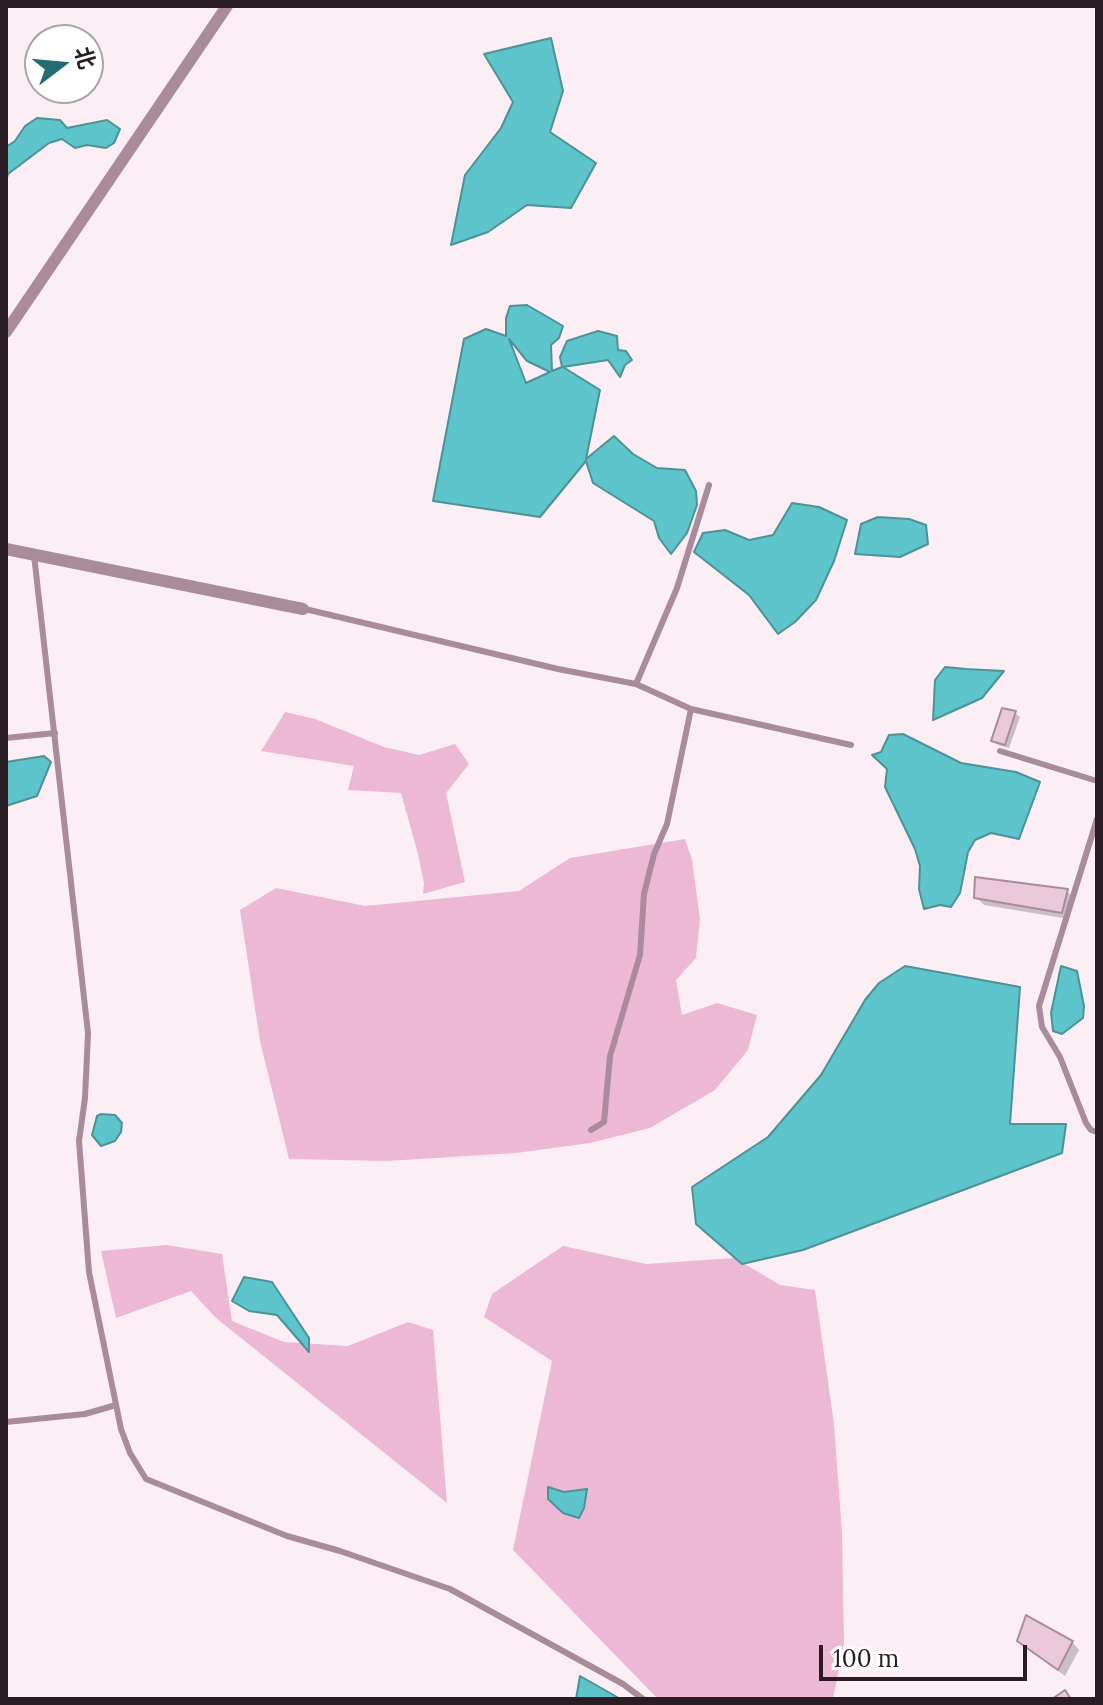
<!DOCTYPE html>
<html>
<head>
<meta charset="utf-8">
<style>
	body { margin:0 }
	#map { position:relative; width:1103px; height:1705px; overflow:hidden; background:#fceef5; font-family:Lora,"Noto Sans SC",serif }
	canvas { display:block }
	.frame { position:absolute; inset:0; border:8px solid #291d23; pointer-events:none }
	.north { position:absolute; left:24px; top:24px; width:80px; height:80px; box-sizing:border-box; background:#fff; border:2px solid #a9a5a7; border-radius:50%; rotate:74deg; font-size:22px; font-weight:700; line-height:32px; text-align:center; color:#291d23 }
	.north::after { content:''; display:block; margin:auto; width:28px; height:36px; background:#216d71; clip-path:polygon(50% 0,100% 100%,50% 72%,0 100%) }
	.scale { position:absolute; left:819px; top:1645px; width:208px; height:36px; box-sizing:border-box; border:4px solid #291d23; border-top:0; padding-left:10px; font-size:24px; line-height:28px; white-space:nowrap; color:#291d23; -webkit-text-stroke:6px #fff; paint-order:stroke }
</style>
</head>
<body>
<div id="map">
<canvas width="1103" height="1705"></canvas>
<div class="frame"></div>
<div class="north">北</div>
<div class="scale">100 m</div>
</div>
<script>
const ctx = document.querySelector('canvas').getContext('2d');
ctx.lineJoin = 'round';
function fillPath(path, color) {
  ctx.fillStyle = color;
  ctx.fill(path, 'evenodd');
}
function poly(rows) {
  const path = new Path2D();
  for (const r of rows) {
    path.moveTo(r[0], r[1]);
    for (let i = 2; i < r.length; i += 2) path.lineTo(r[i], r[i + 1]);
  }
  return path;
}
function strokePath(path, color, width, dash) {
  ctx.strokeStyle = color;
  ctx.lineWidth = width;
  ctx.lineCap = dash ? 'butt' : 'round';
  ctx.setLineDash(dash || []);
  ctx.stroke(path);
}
fillPath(poly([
	[285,712,315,719,384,747,419,755,455,744,469,764,446,793,465,882,423,894,424,883,418,854,401,793,348,790,354,766,261,751],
	[685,839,692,860,700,919,696,958,676,980,682,1015,717,1003,757,1015,748,1050,715,1090,650,1128,590,1143,516,1153,387,1161,289,1159,260,1041,240,910,276,888,365,906,519,891,570,858],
	[166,1245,222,1254,232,1321,284,1342,348,1346,408,1322,433,1330,447,1503,216,1318,191,1291,116,1318,101,1251],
	[563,1246,646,1264,735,1258,780,1285,815,1290,834,1424,842,1533,844,1643,833,1699,658,1699,513,1550,552,1361,484,1317,492,1294]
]), '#ecb8d3');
const water = poly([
	[551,38,563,91,550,132,596,163,571,208,527,205,488,232,451,245,465,175,501,128,513,102,484,54,551,38],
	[37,118,60,120,67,128,107,120,120,129,114,143,106,148,87,145,75,148,62,139,49,143,8,174,6,181,6,147,15,141,25,126,37,118],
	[527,305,563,326,559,338,551,345,552,371,562,367,560,357,567,341,598,331,617,336,618,350,626,351,632,360,625,365,620,377,608,360,563,367,600,390,586,459,614,436,633,454,657,468,685,470,696,491,697,505,687,533,671,554,659,538,654,521,593,483,586,461,540,517,433,501,464,339,486,329,506,336,506,318,510,306,527,305],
	[509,339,527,361,550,372,526,383,509,339],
	[792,503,819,507,847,520,834,561,816,600,795,622,778,634,749,595,694,552,703,533,725,530,749,540,773,535,792,503],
	[878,517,909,519,926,525,928,544,900,557,855,554,861,524,878,517],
	[945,667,966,669,1004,671,982,698,933,720,935,680,945,667],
	[903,734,961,763,1016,772,1040,782,1019,839,991,833,975,840,968,852,960,893,951,907,940,905,924,909,919,889,920,866,915,849,885,787,887,769,872,755,881,752,889,735,903,734],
	[44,756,51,762,37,796,6,806,6,762,44,756],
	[905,966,1020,987,1010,1124,1066,1124,1062,1153,803,1250,742,1264,696,1224,692,1187,768,1137,821,1075,865,1000,879,983,905,966],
	[1061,966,1077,971,1084,1006,1083,1018,1062,1034,1053,1031,1051,1013,1061,966],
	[101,1114,115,1115,122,1123,121,1132,115,1141,101,1146,92,1135,97,1116,101,1114],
	[244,1277,272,1282,309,1338,309,1352,277,1315,249,1311,232,1301,244,1277],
	[548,1487,564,1492,587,1489,584,1508,579,1518,563,1513,548,1499,548,1487],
	[580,1676,617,1697,620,1699,576,1699,580,1676]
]);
fillPath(water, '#5cc4ca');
strokePath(water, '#4d9298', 2);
fillPath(poly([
	[1015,713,1020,717,1009,748,998,745,993,740],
	[1067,891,1074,899,1069,919,984,905,976,897],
	[1072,1642,1079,1650,1065,1676,1027,1648]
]), '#0003');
const building = poly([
	[1002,708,1016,711,1005,745,991,741,1002,708],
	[975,877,1068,889,1062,913,974,898,975,877],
	[1026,1615,1073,1641,1058,1670,1017,1641,1026,1615],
	[1065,1690,1071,1699,1052,1699,1065,1690]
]);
fillPath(building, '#e9c8d9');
strokePath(building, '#a98b9a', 2);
strokePath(poly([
	[34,555,88,1033,85,1098,79,1141,89,1272,121,1429,130,1453,146,1479,287,1536,340,1551,450,1589,623,1684,643,1699],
	[305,609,558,669,636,684,691,709,851,745],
	[636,684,677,588,709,485],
	[6,738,55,733],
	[1000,751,1097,781],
	[1097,819,1039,1006,1042,1027,1060,1057,1086,1123,1091,1130,1097,1132],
	[591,1130,604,1122,610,1056,640,955,644,894,654,854,667,824,691,709],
	[6,1422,85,1414,116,1405]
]), '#aa8b9b', 6);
strokePath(poly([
	[6,332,227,6],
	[6,549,303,609]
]), '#aa8b9b', 12);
</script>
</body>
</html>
